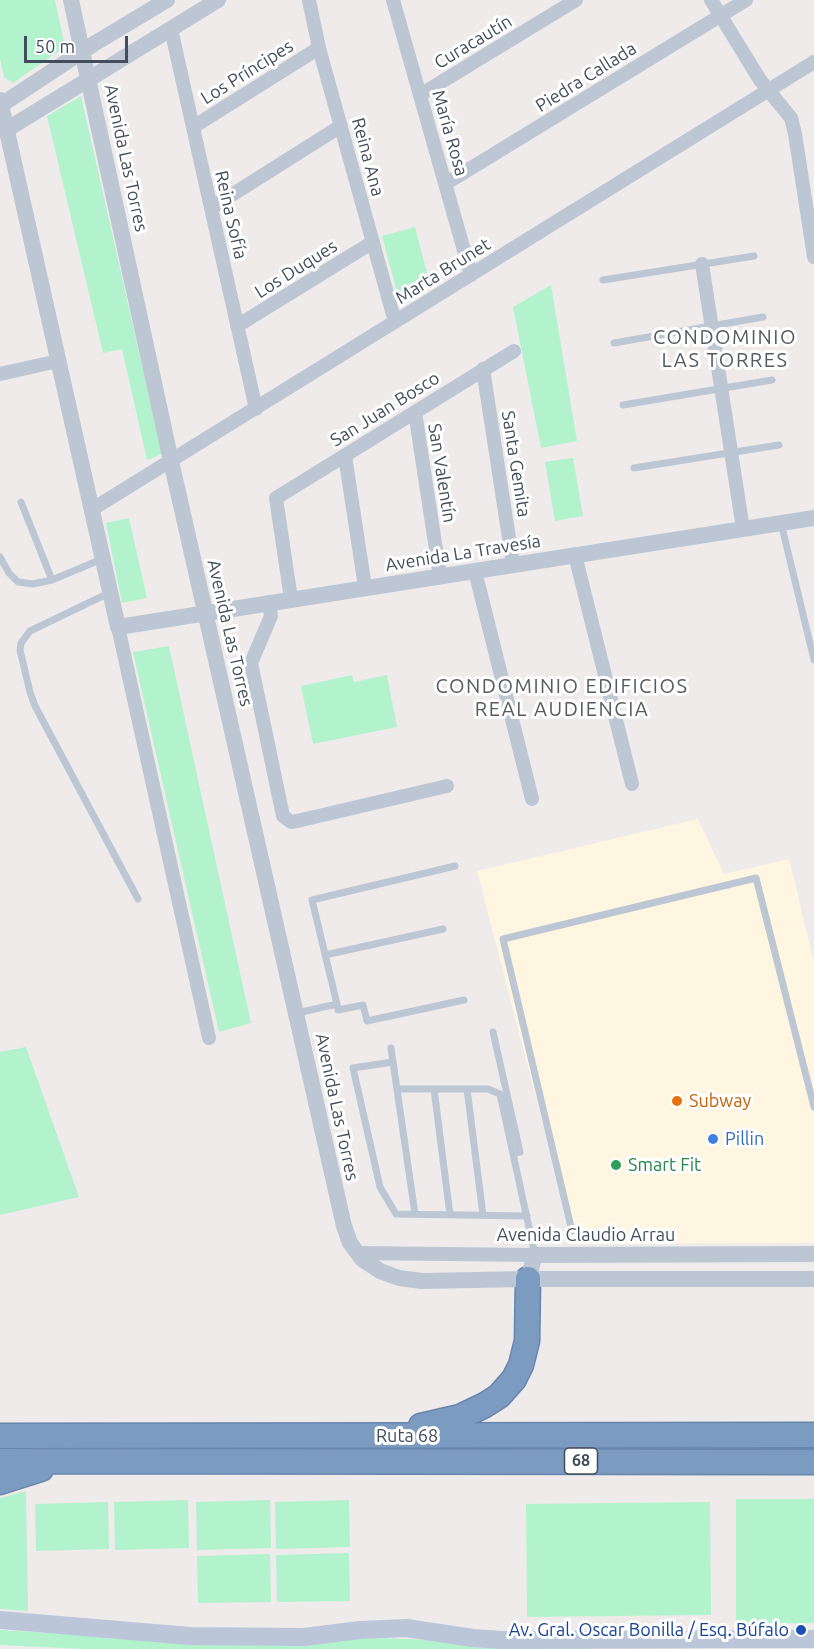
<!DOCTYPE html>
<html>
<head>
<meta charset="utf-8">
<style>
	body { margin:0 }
	#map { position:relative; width:814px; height:1649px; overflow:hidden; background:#efebeb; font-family:Ubuntu,sans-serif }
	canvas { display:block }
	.scale { position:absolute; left:24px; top:36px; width:104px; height:27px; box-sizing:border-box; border:3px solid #424e5b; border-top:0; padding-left:8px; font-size:18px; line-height:21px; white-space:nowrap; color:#424e5b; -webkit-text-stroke:4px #fff; paint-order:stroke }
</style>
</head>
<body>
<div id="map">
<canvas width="814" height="1649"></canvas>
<div class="scale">50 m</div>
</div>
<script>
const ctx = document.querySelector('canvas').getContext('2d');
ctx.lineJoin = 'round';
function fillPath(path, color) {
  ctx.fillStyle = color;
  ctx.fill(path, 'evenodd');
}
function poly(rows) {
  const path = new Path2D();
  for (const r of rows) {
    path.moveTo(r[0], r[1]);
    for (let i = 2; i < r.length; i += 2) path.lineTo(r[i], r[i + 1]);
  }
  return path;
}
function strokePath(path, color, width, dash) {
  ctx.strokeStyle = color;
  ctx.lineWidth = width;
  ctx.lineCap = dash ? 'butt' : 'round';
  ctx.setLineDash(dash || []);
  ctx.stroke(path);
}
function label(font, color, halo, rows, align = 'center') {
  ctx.font = font + ' Ubuntu,sans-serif';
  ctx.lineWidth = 6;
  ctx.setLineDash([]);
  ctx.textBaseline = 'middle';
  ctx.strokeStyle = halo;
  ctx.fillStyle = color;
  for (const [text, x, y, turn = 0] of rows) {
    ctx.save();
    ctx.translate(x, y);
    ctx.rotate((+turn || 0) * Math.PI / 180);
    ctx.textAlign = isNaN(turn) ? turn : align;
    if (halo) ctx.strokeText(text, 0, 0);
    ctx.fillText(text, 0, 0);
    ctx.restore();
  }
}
fillPath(poly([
	[698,819,724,874,789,859,814,962,814,1243,574,1244,477,871]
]), '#fef6e0');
fillPath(poly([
	[0,0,55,0,65,47,13,83,4,77,0,59],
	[81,96,162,454,147,460,122,349,103,353,47,116],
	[415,227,430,284,401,307,382,236],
	[551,285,577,441,541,448,513,307],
	[573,458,583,516,555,521,545,462],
	[129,518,147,598,122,603,106,523],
	[169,646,251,1023,219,1032,133,652],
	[352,675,354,682,387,675,397,727,313,744,301,686],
	[26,1047,79,1197,0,1215,0,1052],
	[26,1491,28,1611,0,1609,0,1498],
	[736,1499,814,1499,814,1623,736,1624],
	[188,1500,189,1548,115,1550,114,1502],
	[270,1500,271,1548,197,1550,196,1502],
	[349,1500,350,1547,276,1549,275,1502],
	[108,1502,109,1549,36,1551,35,1504],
	[710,1502,711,1615,527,1617,526,1504],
	[349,1553,350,1601,277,1602,276,1555],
	[270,1554,271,1602,198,1603,197,1556],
	[0,1630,192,1642,359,1637,592,1647,591,1649,83,1649,0,1645]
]), '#b2f3ce');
const motorway = poly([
	[421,1426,460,1417,485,1405,499,1396,514,1379,521,1365,527,1341,528,1279],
	[0,1436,814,1435],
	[0,1461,814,1462],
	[0,1482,41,1469]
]);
strokePath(motorway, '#6886ad', 27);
strokePath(poly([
	[603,280,754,256],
	[614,343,763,317],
	[623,405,772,380],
	[634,468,779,445],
	[21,502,52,580],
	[781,523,814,660],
	[0,557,9,573,18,582,33,584,52,580,102,559],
	[109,593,30,631,21,643,20,650,30,692,35,706,138,899],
	[325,955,443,929],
	[337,1004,338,1010,363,1005,367,1021,464,1000],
	[297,1013,337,1004,312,900,455,866],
	[493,1032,520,1152,513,1153],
	[391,1048,415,1214],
	[393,1062,353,1068,380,1187,396,1214,527,1216],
	[397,1089,488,1089,500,1094,535,1255],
	[434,1089,450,1215],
	[467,1089,483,1215],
	[572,1231,503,939,756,878,814,1107]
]), '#bcc7d3', 7);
strokePath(poly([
	[309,0,319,48,395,322],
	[393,0,471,275],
	[711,0,760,80,791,118,795,134,814,257],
	[171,29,256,409],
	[420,95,576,0],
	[193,127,319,48],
	[445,184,746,0],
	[211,208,341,126],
	[702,264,743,529],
	[237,326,373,242],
	[483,369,513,564],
	[0,374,58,361],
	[415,412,440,576],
	[345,456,365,587],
	[91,510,814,62],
	[575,555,632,784],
	[475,571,532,799],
	[291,599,276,498,514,351],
	[269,602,271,616,251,663,283,816,291,822,297,821,447,786],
	[118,627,209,1038],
	[357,1253,535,1255]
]), '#bcc7d3', 14);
strokePath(poly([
	[71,0,171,461,344,1226,350,1243,362,1259,380,1271,399,1278,422,1281,528,1279,814,1279],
	[0,100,118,627,814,518],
	[1,105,92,45,167,0],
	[6,130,218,0],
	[528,1279,535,1255,814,1254]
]), '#bcc7d3', 16);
strokePath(poly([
	[0,1620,190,1636,304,1637,360,1630,406,1628,473,1638,501,1640,814,1639]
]), '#bbc7d8', 18);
strokePath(motorway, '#7c9bc1', 24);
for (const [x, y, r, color] of [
	[677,1101,6,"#e8710a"],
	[713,1139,6,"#3f7fe0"],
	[616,1165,6,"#2e9e5b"],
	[801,1630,6,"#1a4fb4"]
]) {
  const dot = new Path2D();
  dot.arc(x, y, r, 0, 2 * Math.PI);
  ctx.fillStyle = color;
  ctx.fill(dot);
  strokePath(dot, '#fff', 2);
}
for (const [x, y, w] of [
	[581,1461,33]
]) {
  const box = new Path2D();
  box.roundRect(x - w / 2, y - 13, w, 26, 4.5);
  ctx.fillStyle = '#fff';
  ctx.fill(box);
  strokePath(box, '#424e5b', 1.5);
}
label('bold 16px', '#424e5b', null, [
	["68",581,1461]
]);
label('18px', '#424e5b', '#fff', [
	["Curacautín",473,42,-31],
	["Los Príncipes",247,72,-32],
	["Piedra Callada",586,77,-32],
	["María Rosa",450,133,74],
	["Reina Ana",368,157,75],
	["Avenida Las Torres",126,158,78],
	["Reina Sofía",231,215,77],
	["Los Duques",296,269,-32],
	["Marta Brunet",443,271,-32],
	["San Juan Bosco",385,409,-32],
	["Santa Gemita",516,464,81],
	["San Valentín",442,473,81],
	["Avenida La Travesía",463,553,-9],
	["Avenida Las Torres",230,633,77],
	["Avenida Las Torres",337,1107,78],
	["Avenida Claudio Arrau",586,1235],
	["Ruta 68",407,1436]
]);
label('18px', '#c56008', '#fff', [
	["Subway",689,1101]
], 'left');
label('18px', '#366cbe', '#fff', [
	["Pillin",725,1139]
], 'left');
label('18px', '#27864d', '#fff', [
	["Smart Fit",628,1165]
], 'left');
label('18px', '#164399', '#fff', [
	["Av. Gral. Oscar Bonilla / Esq. Búfalo",789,1630]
], 'right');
ctx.letterSpacing = '1.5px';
label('20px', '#575b61', '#fff', [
	["CONDOMINIO",725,337],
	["LAS TORRES",725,360],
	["CONDOMINIO EDIFICIOS",562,686],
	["REAL AUDIENCIA",562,709]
]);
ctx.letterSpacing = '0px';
</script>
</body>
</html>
